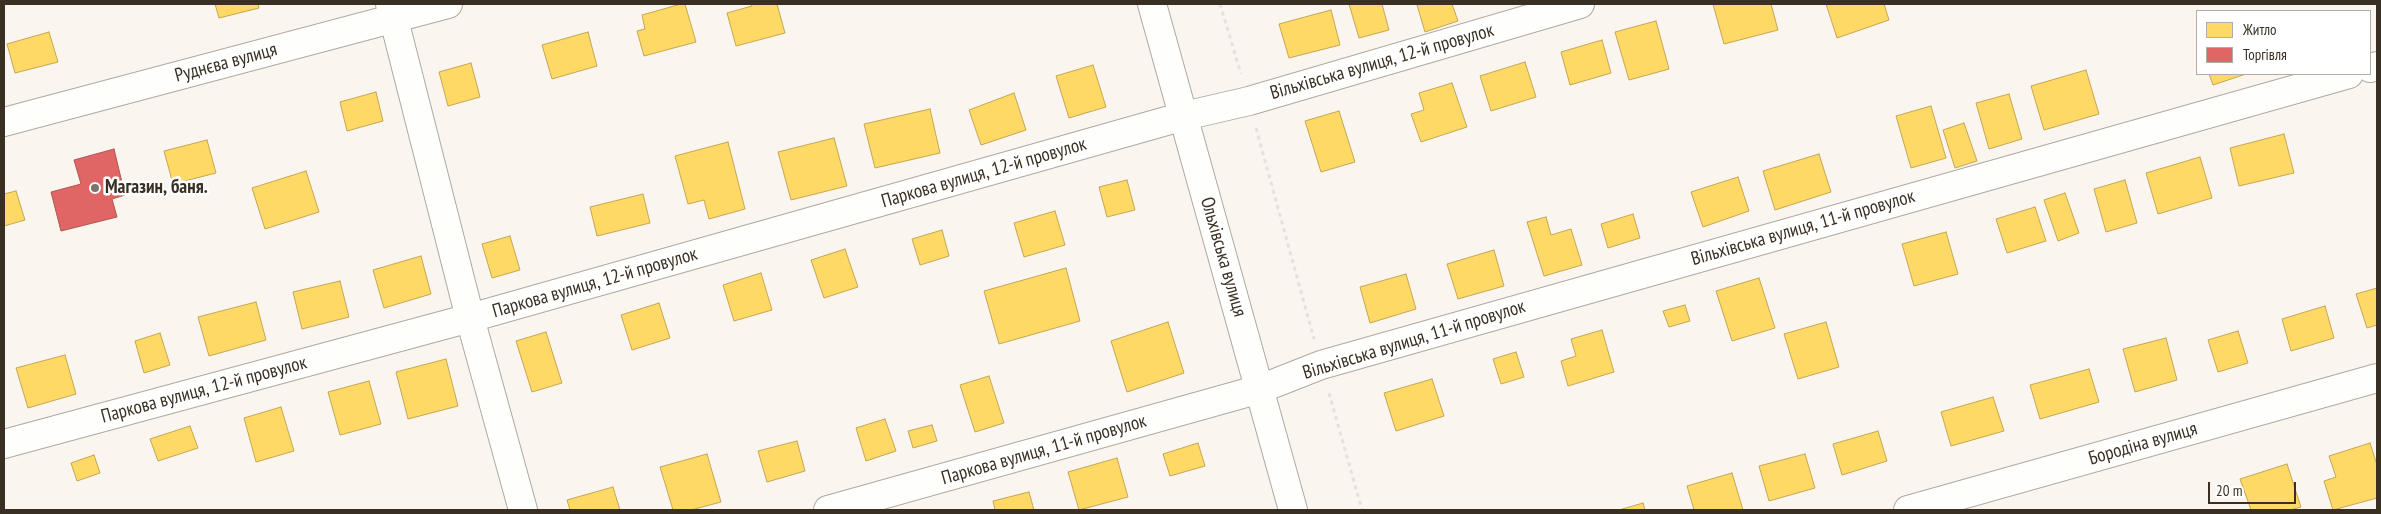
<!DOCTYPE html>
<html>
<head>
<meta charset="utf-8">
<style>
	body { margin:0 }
	#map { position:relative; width:2381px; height:514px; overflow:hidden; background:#faf5ee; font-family:"PT Sans Narrow",sans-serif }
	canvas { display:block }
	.frame { position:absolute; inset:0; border:5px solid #393023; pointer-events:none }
	.legend { position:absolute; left:2196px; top:10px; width:175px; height:65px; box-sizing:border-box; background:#fff; border:1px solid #b0aca7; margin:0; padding:6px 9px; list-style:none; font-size:15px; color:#393023 }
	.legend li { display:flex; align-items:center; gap:10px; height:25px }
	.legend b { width:25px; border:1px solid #b0aca7 }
	.scale { position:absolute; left:2208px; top:482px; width:88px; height:22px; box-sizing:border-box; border:2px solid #393023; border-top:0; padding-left:6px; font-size:15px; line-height:18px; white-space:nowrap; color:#393023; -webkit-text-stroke:4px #fff; paint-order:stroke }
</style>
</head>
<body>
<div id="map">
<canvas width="2381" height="514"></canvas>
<div class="frame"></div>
<ul class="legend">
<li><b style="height:14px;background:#ffd966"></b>Житло</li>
<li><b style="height:14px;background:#e06666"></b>Торгівля</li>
</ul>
<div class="scale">20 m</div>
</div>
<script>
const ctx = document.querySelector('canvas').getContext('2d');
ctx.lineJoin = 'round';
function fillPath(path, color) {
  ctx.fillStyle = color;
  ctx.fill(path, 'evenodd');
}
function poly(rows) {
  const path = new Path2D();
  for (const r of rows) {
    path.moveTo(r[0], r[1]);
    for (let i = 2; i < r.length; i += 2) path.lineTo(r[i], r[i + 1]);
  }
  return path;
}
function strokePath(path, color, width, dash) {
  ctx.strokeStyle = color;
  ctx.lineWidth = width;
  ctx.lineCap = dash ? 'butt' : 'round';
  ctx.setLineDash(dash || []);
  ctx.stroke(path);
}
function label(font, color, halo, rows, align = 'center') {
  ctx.font = font + ' "PT Sans Narrow",sans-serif';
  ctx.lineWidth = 5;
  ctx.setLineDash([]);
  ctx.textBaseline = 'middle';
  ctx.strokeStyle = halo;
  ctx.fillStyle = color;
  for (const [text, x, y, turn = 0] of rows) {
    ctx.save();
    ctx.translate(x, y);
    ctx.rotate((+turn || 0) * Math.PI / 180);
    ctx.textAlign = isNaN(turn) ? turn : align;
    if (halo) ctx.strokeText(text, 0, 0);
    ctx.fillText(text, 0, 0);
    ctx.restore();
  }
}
const homes = poly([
	[215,4,258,4,259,8,219,18,215,4],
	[681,4,685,4,696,42,644,56,637,31,645,29,642,15,681,4],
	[751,4,777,4,785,33,736,46,727,13,752,6,751,4],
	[1349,4,1382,4,1389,30,1359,38,1349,4],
	[1422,4,1452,4,1458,21,1425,32,1417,5,1422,4],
	[1713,4,1771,4,1778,30,1724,44,1713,4],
	[1826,4,1884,4,1889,20,1837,38,1826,4],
	[1331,10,1340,45,1289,58,1279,24,1331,10],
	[1656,21,1669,69,1629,80,1615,32,1656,21],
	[49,32,58,62,15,73,7,44,49,32],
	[588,32,597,66,552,79,542,45,588,32],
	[1602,40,1611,73,1570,85,1561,52,1602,40],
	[1525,62,1536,97,1491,111,1480,76,1525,62],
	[471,63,480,97,448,106,439,72,471,63],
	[1093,65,1106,107,1069,118,1056,76,1093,65],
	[2086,70,2099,114,2044,130,2031,86,2086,70],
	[2209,74,2246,74,2213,85,2209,74],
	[1452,83,1467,127,1421,142,1411,114,1424,110,1419,93,1452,83],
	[376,92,383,121,347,131,340,102,376,92],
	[1014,93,1026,130,981,145,969,110,1014,93],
	[2009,94,2022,139,1989,149,1976,103,2009,94],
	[1931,106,1946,158,1911,168,1896,116,1931,106],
	[930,109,940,153,875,168,864,124,930,109],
	[1339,111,1355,162,1321,172,1305,121,1339,111],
	[1964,123,1977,161,1955,168,1943,130,1964,123],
	[2284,134,2294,173,2239,186,2230,148,2284,134],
	[834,138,847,186,791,200,778,152,834,138],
	[207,140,216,173,173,184,164,151,207,140],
	[728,142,745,209,709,219,704,200,688,204,675,156,728,142],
	[1819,154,1831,192,1775,210,1763,171,1819,154],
	[2200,157,2212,198,2158,214,2146,173,2200,157],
	[306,171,319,212,265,229,252,188,306,171],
	[1738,177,1749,211,1703,227,1691,192,1738,177],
	[1127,180,1135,210,1107,217,1099,187,1127,180],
	[2125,180,2137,223,2106,232,2094,189,2125,180],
	[16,191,25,220,4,226,4,194,16,191],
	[2065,193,2079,233,2058,241,2044,200,2065,193],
	[643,194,650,223,597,236,590,207,643,194],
	[2035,207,2046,241,2007,253,1996,219,2035,207],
	[1055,211,1065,245,1024,257,1014,223,1055,211],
	[1633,214,1640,238,1608,248,1601,224,1633,214],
	[1546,217,1551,235,1571,229,1582,265,1544,276,1527,222,1546,217],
	[942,230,949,256,920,265,912,239,942,230],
	[1946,232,1958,274,1914,286,1902,244,1946,232],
	[510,236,520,270,492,278,482,244,510,236],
	[845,249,858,287,824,298,811,260,845,249],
	[1494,250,1504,286,1458,299,1447,264,1494,250],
	[421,256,431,294,384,308,373,270,421,256],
	[1066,268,1080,321,999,344,984,291,1066,268],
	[761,273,772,310,734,321,723,285,761,273],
	[1406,274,1416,309,1370,323,1360,287,1406,274],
	[1759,278,1775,328,1732,341,1716,291,1759,278],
	[340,281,349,317,302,329,293,292,340,281],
	[2377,288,2377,325,2367,328,2356,294,2377,288],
	[256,302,266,340,209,356,198,317,256,302],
	[659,303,670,338,632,350,621,315,659,303],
	[1685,305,1690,321,1669,327,1663,311,1685,305],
	[2325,306,2334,338,2291,351,2282,319,2325,306],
	[1168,322,1184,373,1127,392,1111,341,1168,322],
	[1826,322,1839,367,1798,379,1784,334,1826,322],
	[1602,330,1614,372,1568,386,1561,361,1576,356,1571,339,1602,330],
	[2238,331,2248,363,2218,372,2208,340,2238,331],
	[546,332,562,383,532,392,516,341,546,332],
	[160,333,170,365,144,373,135,341,160,333],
	[2166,338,2177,380,2135,392,2123,349,2166,338],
	[1516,352,1524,377,1501,384,1493,359,1516,352],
	[65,355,76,394,28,408,16,368,65,355],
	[446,359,458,406,408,419,396,372,446,359],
	[2089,369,2099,402,2040,419,2030,385,2089,369],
	[989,376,1004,423,975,432,960,385,989,376],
	[1432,379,1444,416,1396,431,1384,393,1432,379],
	[369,381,381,424,340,435,328,392,369,381],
	[1993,397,2004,431,1951,446,1941,412,1993,397],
	[281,407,294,451,256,462,244,418,281,407],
	[885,419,896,451,866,461,856,428,885,419],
	[932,425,937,441,913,448,908,431,932,425],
	[190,426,198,448,158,461,150,439,190,426],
	[1878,431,1887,461,1842,475,1833,444,1878,431],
	[797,441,805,471,767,482,758,451,797,441],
	[1198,443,1205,466,1170,476,1163,454,1198,443],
	[2370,443,2377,465,2377,498,2333,510,2324,481,2336,477,2329,456,2370,443],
	[707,454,721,502,691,510,673,510,660,467,707,454],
	[1805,454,1815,488,1769,501,1759,466,1805,454],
	[94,455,100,473,77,481,71,463,94,455],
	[1117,458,1128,497,1079,510,1068,472,1117,458],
	[2287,464,2301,507,2290,510,2251,510,2240,479,2287,464],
	[1732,473,1743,510,1694,510,1687,486,1732,473],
	[613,487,620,510,570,510,567,500,613,487],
	[1029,492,1034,510,995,510,993,501,1029,492],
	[1643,503,1645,510,1619,510,1643,503]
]);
fillPath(homes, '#ffd966');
strokePath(homes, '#c4a652', 1);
const shops = poly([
	[114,149,125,195,112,199,117,217,61,231,51,192,81,184,74,160,114,149]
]);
fillPath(shops, '#e06666');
strokePath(shops, '#ae5652', 1);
const minor = poly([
	[390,4,470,318,523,510],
	[1152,4,1293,510],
	[2370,68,2377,66],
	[4,122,448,4],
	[4,444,470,318,1184,116,1249,101,1580,4],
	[828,510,1260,389,1321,365,2349,74],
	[1908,510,2377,378]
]);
strokePath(minor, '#afa9a0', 30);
strokePath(poly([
	[1220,4,1241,74],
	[1256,128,1314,339],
	[1329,393,1362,510]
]), '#e4e2e0', 3, [4, 4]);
strokePath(minor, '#fefefc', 28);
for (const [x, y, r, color] of [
	[95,188,5,"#7d756a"]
]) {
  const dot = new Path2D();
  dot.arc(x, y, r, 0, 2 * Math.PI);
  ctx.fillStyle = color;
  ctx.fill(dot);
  strokePath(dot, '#fff', 2);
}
label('19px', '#393023', '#fff', [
	["Вільхівська вулиця, 12-й провулок",1382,62,-16],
	["Руднєва вулиця",226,63,-15],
	["Паркова вулиця, 12-й провулок",984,173,-16],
	["Вільхівська вулиця, 11-й провулок",1803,228,-16],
	["Ольхівська вулиця",1223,257,74],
	["Паркова вулиця, 12-й провулок",595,283,-16],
	["Вільхівська вулиця, 11-й провулок",1414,340,-17],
	["Паркова вулиця, 12-й провулок",204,390,-15],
	["Бородіна вулиця",2143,444,-16],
	["Паркова вулиця, 11-й провулок",1044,450,-16]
]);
label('bold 19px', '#393023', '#fff', [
	["Магазин, баня.",105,188]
], 'left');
</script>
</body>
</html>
